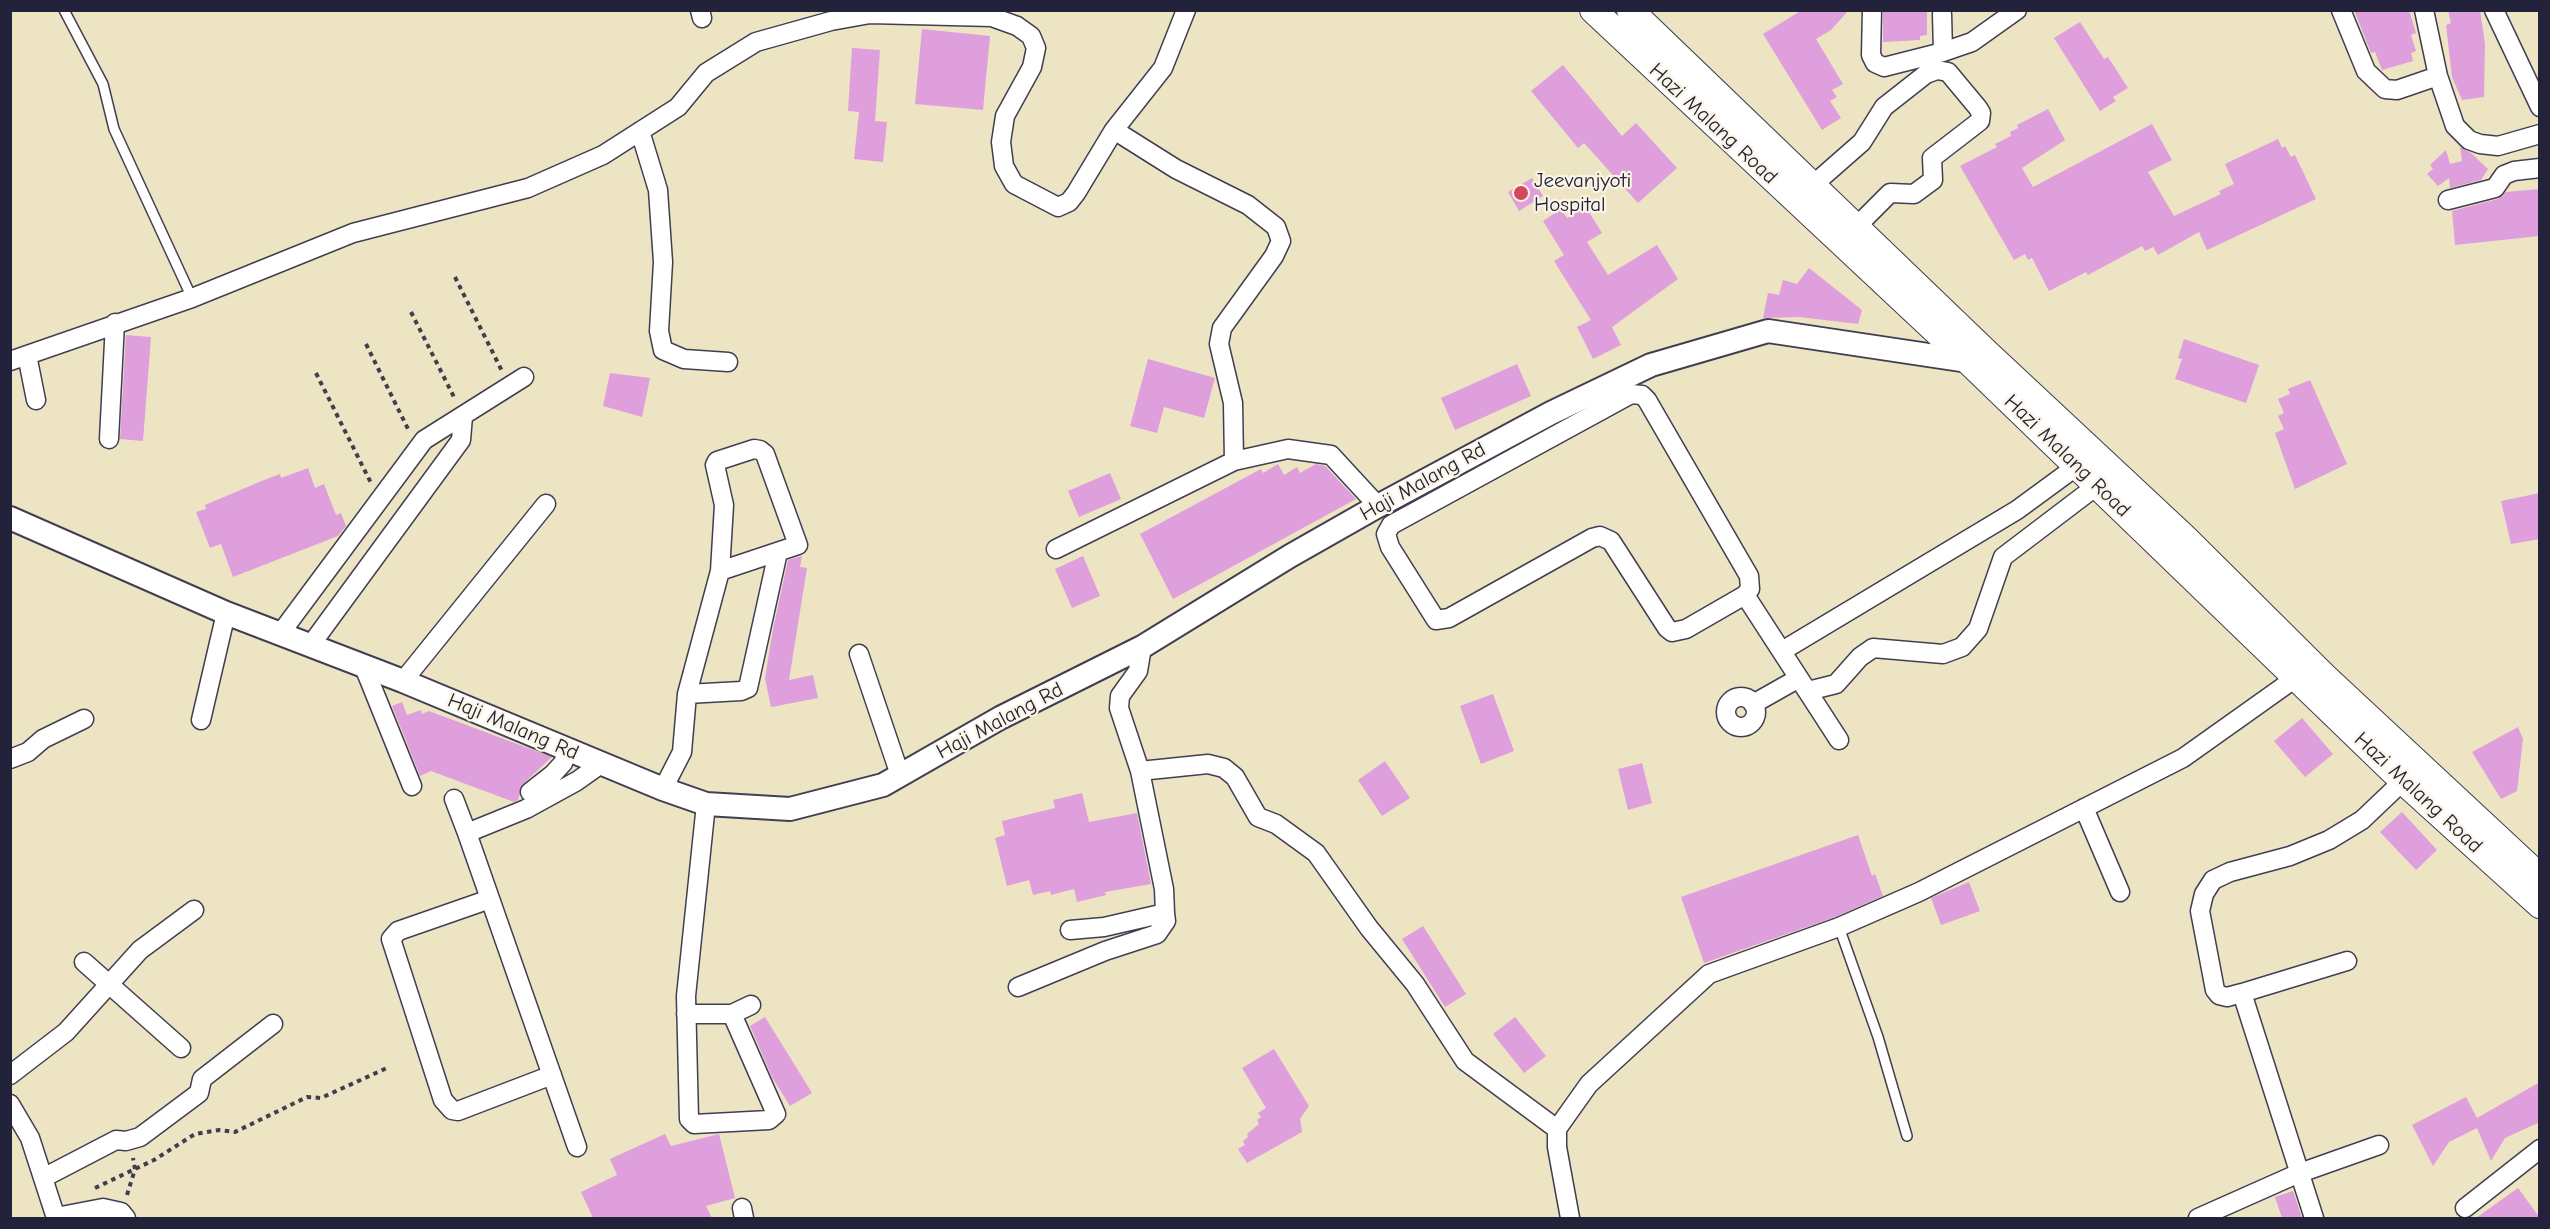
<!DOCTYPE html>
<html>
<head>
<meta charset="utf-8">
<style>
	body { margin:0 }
	#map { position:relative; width:2550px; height:1229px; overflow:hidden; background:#ede4c4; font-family:"Comic Neue",sans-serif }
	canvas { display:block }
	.frame { position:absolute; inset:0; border:12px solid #22223b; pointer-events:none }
</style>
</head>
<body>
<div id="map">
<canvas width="2550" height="1229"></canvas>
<div class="frame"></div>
</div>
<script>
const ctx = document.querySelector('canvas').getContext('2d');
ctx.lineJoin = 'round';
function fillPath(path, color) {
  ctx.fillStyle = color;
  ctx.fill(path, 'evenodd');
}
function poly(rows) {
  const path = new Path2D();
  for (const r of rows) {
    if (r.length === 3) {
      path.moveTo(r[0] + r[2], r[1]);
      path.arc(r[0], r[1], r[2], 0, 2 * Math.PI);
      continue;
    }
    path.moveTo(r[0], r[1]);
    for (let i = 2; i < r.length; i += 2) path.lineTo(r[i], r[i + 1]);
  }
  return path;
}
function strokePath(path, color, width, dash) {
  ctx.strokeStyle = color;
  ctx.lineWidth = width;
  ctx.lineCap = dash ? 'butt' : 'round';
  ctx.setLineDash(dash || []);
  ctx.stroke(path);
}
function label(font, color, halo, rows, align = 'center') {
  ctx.font = font + ' "Comic Neue",sans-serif';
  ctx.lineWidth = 4.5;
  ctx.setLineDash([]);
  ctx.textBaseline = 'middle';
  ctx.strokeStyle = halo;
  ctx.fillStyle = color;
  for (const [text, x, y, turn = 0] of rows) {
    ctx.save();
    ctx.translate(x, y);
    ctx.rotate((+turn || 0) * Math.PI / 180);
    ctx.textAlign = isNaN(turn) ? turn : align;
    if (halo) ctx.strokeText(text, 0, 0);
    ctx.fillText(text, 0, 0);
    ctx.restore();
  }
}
fillPath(poly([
	[1802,10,1849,10,1831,30,1816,39,1843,84,1832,90,1837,97,1830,101,1841,118,1822,130,1763,34],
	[1883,10,1927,10,1927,35,1920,36,1920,40,1883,42],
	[2354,10,2409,10,2416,33,2411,35,2416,51,2411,53,2413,61,2382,70,2375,52,2371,53],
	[2448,10,2480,10,2485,44,2484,97,2462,100,2452,77,2446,25,2451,23],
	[2080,22,2104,59,2108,57,2128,88,2113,97,2116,101,2100,111,2054,38],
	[922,29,990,36,983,110,915,104],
	[852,48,880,50,875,121,887,122,883,162,854,159,859,112,848,111],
	[1563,65,1622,136,1636,123,1677,168,1638,203,1584,143,1578,148,1531,91],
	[2048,109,2065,140,2022,168,2033,187,2152,124,2172,160,2148,172,2174,216,2221,194,2219,191,2234,184,2225,164,2278,139,2282,148,2285,146,2291,157,2295,155,2316,199,2207,250,2199,232,2158,255,2153,247,2145,251,2142,246,2088,275,2086,272,2049,291,2032,258,2028,260,2025,254,2014,260,1960,166,1997,147,1995,144,2011,136,2010,132,2018,128,2017,125],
	[2460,147,2471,153,2488,169,2481,180,2450,188,2449,178,2438,186,2427,174,2433,169,2430,165,2446,150,2450,164,2462,161],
	[1532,178,1543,196,1519,211,1508,192],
	[2540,189,2540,236,2455,245,2452,211,2498,199,2506,192],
	[1586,207,1602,233,1587,242,1608,275,1657,245,1678,279,1612,327,1621,345,1593,359,1577,327,1591,320,1554,261,1564,255,1543,221,1561,209,1567,218],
	[1809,268,1862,310,1858,324,1799,317,1763,318,1768,293,1779,295,1783,280,1797,284],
	[126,335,151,337,143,441,120,439],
	[2184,339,2259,365,2246,403,2175,379,2182,359,2178,358],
	[1148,359,1215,378,1204,418,1164,407,1157,433,1130,426],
	[1517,364,1531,396,1455,430,1441,398],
	[610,373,650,378,642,417,603,406],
	[2310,380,2347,464,2295,489,2275,433,2284,429,2278,416,2284,413,2278,399,2290,394,2288,389],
	[1278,464,1284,475,1297,467,1300,473,1316,464,1325,466,1356,499,1173,599,1140,534,1261,469,1263,473],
	[308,468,315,488,324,484,336,515,341,513,346,526,338,536,233,577,221,544,210,548,196,512,206,509,205,505,264,480,280,474,281,478],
	[1110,473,1121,499,1079,517,1068,491],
	[2540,493,2540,539,2511,544,2501,501],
	[802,556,800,567,807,568,789,680,813,675,818,698,771,707,765,678,773,629,788,560],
	[1083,556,1100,596,1072,608,1055,569],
	[1493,694,1514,751,1481,764,1460,706],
	[402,702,407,715,421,710,422,714,429,711,552,757,523,784,518,800,514,802,431,771,420,776,392,706],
	[2302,718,2333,754,2305,777,2274,741],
	[2518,727,2523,739,2517,791,2501,799,2472,752],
	[1385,761,1410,798,1382,816,1358,780],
	[1642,763,1652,803,1628,810,1618,769],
	[1082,793,1089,822,1137,813,1151,884,1105,892,1106,895,1077,902,1074,889,1051,895,1050,891,1033,895,1029,880,1007,886,995,838,1005,835,1002,821,1055,808,1053,800],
	[2402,812,2437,850,2416,870,2380,832],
	[1858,835,1872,876,1875,874,1883,896,1835,917,1704,963,1681,897],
	[1969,882,1980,911,1941,925,1931,898],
	[1423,926,1466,994,1445,1007,1402,939],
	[765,1017,812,1093,790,1106,772,1077,750,1026],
	[1515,1017,1546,1056,1524,1073,1493,1034],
	[1274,1049,1309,1106,1300,1119,1302,1132,1247,1163,1238,1149,1245,1145,1243,1141,1248,1137,1247,1134,1259,1124,1257,1120,1261,1117,1258,1113,1266,1108,1242,1068],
	[2540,1082,2540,1122,2505,1138,2491,1161,2477,1128,2449,1142,2433,1166,2412,1125,2466,1097,2477,1118],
	[665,1134,671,1146,719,1134,735,1198,706,1206,712,1218,593,1218,581,1192,617,1175,610,1159],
	[2518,1188,2540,1218,2476,1218],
	[2293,1191,2302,1218,2282,1218,2275,1197]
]), '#de9fdc');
const service = poly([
	[64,10,103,84,114,129,192,298],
	[1839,927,1878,1037,1907,1136]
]);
const minor = poly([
	[700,10,702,18],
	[1186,10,1163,68,1114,130,1176,169,1248,205,1276,227,1281,241,1274,256,1222,328,1219,344,1233,403,1234,461,1288,449,1331,455,1378,506],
	[1872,10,1871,55,1875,63,1884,67,1943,52,1972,42,2017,10],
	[2341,10,2366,71,2385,89,2397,90,2438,76],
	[2424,10,2438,76,2455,126,2469,140,2480,144,2498,146,2540,134],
	[2494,10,2540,107],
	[1942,14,1943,52],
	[640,131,658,190,663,262,659,331,663,350,684,359,728,362],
	[1813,185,1862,142,1884,107,1926,74,1937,70,1948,72,1978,108,1981,113,1980,121,1932,158,1933,180,1914,194,1890,193,1857,226],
	[2448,200,2495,188,2504,175,2514,171,2540,168],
	[27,355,36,400],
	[10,361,192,298,353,233,528,188,603,155,678,107,706,73,756,42,831,21,870,14,992,17,1017,26,1031,36,1036,48,1032,67,1005,116,1001,142,1004,166,1014,184,1058,207,1069,202,1076,193,1114,130],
	[1631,394,1642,395,1647,400,1749,576,1750,589,1745,595,1686,629,1672,632,1667,628,1611,541,1600,536,1592,538,1449,618,1436,620,1390,547,1386,534,1391,525,1631,394],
	[109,439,115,323],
	[1056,549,1234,461],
	[1745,595,1839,740],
	[280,634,424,440,524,377],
	[310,646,461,440,463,416],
	[1782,651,2017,510,2077,466],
	[859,654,900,775],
	[364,667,412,786],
	[403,681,546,504],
	[1808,691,1836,684,1860,657,1873,648,1943,654,1962,647,1978,629,2003,557,2107,478],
	[687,694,741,691,748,688,778,552],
	[1741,712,15],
	[1753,704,1799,678],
	[201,720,226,613],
	[10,759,28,752,43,739,84,719],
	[1140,771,1208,764,1224,768,1235,777,1258,817,1276,824,1316,853,1369,928,1415,984,1465,1061,1557,1129],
	[663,789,682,752,687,694,720,571,724,505,715,465,717,461,754,449,760,450,765,454,798,545,720,571],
	[530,792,553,774,563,763,568,750],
	[454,799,467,833,526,809,577,781,601,764],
	[706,804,686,996,689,1119,694,1124,769,1120,776,1114,732,1014],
	[2084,808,2120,892],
	[467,833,577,1147],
	[490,899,398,931,391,939,443,1100,452,1110,458,1111,552,1075],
	[1070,930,1104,927,1165,913,1164,889,1140,771,1119,708,1120,696,1138,671,1142,647],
	[2347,961,2242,993,2227,997,2219,995,2215,990,2200,911,2204,894,2213,880,2230,872,2290,856,2329,840,2362,820,2403,781],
	[84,962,181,1048],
	[1018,987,1105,951,1157,934,1166,921,1165,913],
	[2242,993,2314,1218],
	[686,1014,732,1014,751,1005],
	[10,1075,66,1032,140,950,194,910],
	[10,1104,30,1138,56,1218],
	[43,1178,116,1140,126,1141,140,1137,199,1093,202,1079,273,1024],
	[742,1208,744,1218],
	[2465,1208,2540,1149],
	[56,1217,103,1208,121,1212,126,1218],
	[1570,1218,1557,1147,1557,1129,1589,1084,1709,974,1839,927,1919,892,2183,758,2304,672],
	[2198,1218,2297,1174,2379,1145]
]);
const tertiary = poly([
	[10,518,226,613,403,681,663,789,706,804,790,809,883,785,1000,718,1142,647,1290,556,1378,506,1551,413,1651,365,1768,331,1968,361,1975,357]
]);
const secondary = poly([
	[1593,10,1968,361,2403,781,2540,905],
	[1630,10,1986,352,2184,537,2324,676,2540,877]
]);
strokePath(service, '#403f50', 12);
strokePath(minor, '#403f50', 21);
strokePath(tertiary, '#403f50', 26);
strokePath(secondary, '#403f50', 28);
strokePath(poly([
	[455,277,502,371],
	[411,312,455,399],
	[366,344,408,429],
	[316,373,371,483],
	[95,1188,154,1160,195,1134,219,1130,235,1132,307,1097,321,1098,389,1067],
	[127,1195,135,1169,133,1158]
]), '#403f50', 4, [4.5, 4.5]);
strokePath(service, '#fff', 9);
strokePath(minor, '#fff', 18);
strokePath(tertiary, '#fff', 22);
strokePath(secondary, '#fff', 26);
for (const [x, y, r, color] of [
	[1521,193,8,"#d1495b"]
]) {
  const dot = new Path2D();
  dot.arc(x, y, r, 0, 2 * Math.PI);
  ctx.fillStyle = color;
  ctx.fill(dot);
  strokePath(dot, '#fcf5e5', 2);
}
label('21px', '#22223b', '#fcf5e5', [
	["Hazi Malang Road",1713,124,43],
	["Hazi Malang Road",2067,456,44],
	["Haji Malang Rd",1423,482,-29],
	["Haji Malang Rd",1000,721,-28],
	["Haji Malang Rd",513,727,23],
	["Hazi Malang Road",2418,793,43]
]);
label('21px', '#22223b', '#fcf5e5', [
	["Jeevanjyoti",1534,181],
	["Hospital",1534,205]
], 'left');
</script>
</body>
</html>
